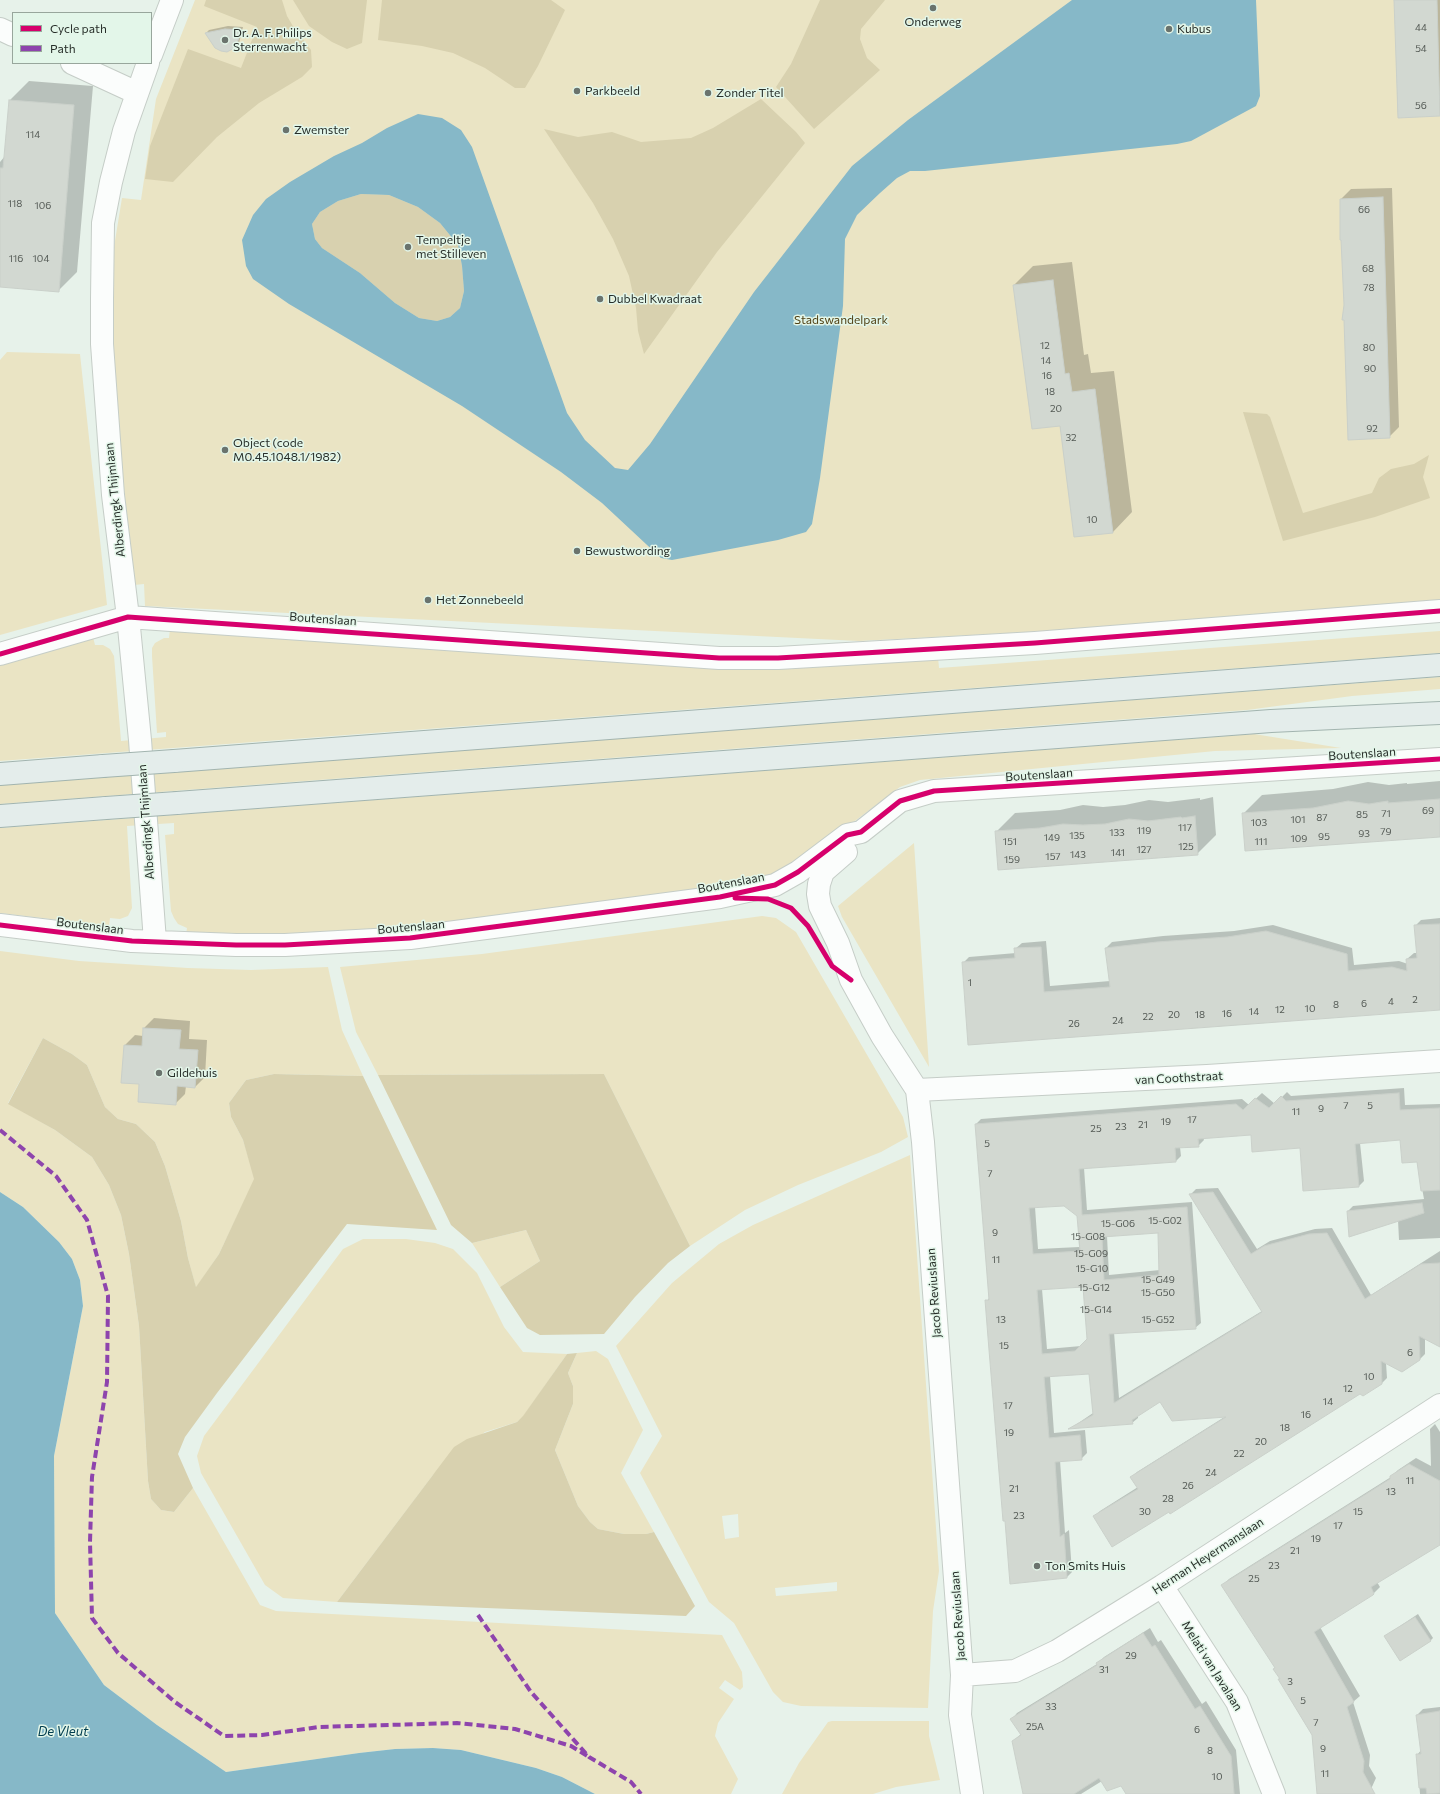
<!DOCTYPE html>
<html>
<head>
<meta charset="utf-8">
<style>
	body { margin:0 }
	#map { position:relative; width:1440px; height:1794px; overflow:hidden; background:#e7f2ea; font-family:Commissioner,sans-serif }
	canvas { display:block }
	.legend { position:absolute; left:12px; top:12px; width:140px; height:52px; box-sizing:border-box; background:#e3f6e9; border:1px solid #98a69c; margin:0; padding:5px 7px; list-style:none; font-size:12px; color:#272e29 }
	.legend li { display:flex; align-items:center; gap:8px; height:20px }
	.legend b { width:20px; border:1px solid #98a69c }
</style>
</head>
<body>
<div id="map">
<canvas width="1440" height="1794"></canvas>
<ul class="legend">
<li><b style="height:5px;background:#d6006c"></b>Cycle path</li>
<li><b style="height:5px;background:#8e44ad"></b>Path</li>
</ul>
</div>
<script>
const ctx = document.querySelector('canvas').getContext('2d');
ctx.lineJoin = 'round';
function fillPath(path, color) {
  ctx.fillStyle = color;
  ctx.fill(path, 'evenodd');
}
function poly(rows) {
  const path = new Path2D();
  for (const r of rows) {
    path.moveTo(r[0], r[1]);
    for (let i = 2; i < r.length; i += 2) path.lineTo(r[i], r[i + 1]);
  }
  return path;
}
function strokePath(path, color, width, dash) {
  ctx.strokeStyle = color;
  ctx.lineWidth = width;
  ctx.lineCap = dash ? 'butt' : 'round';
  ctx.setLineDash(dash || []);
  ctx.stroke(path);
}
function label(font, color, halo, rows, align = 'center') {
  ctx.font = font + ' Commissioner,sans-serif';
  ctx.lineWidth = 3;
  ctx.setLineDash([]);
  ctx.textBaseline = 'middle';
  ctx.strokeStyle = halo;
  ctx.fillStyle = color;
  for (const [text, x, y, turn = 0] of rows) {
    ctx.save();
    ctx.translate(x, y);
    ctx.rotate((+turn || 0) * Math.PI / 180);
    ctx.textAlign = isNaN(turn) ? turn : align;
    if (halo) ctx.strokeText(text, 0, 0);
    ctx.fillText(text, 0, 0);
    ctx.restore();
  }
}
fillPath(poly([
	[195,0,1440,0,1440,610,859,641,145,606,144,584,134,585,121,484,112,340,113,253,122,198,141,200,156,99],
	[7,352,80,354,107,605,0,635,0,360],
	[170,629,938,657,939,668,1440,631,1440,653,0,761,0,663,93,637,95,645,103,645,110,649,114,656,121,741,166,737,166,732,157,733,152,656,152,648,155,643,164,638,169,638],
	[1440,677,1440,689,1352,696,1247,710,0,804,0,785],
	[1254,734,1341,748,1215,751,920,780,900,787,795,866,767,879,736,886,406,928,270,935,186,935,187,928,178,924,174,918,171,911,165,835,174,834,174,823,127,826,132,908,128,916,120,919,110,918,109,926,0,913,0,828],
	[914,843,929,1067,842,917,838,906],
	[762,916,776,918,796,932,903,1117,908,1137,881,1152,798,1185,745,1210,690,1246,604,1074,378,1075,356,1032,340,967,482,954],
	[0,951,79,961,188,968,251,970,328,967,342,1030,363,1076,274,1074,246,1080,229,1103,231,1117,243,1140,255,1179,219,1254,196,1288,188,1258,181,1221,165,1166,155,1142,136,1124,118,1119,105,1107,87,1065,72,1054,43,1038,8,1103,55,1130,92,1157,109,1185,121,1215,129,1254,139,1326,148,1481,151,1499,161,1510,174,1512,193,1488,260,1605,276,1611,722,1635,742,1672,743,1687,740,1690,725,1680,719,1688,734,1699,718,1723,715,1736,738,1779,731,1794,595,1794,562,1777,536,1768,461,1750,433,1748,395,1749,359,1753,226,1772,157,1725,104,1685,55,1613,54,1456,83,1306,80,1280,72,1259,59,1242,23,1207,0,1192],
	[910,1155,939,1571,933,1611,928,1708,801,1706,783,1702,773,1692,734,1623,709,1602,640,1473,662,1436,616,1346,672,1283,719,1244,753,1225],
	[738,1514,739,1537,725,1539,722,1516],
	[837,1582,837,1591,776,1596,775,1588],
	[526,1230,540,1261,500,1287,472,1243],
	[363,1239,406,1239,435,1243,453,1249,477,1273,504,1327,523,1352,567,1354,523,1417,517,1422,485,1432,433,1475,337,1602,283,1598,265,1585,201,1473,197,1456,204,1436,343,1249],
	[596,1351,608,1359,643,1430,621,1473,654,1532,646,1534,624,1534,598,1529,590,1522,578,1506,555,1450,573,1404,573,1386,568,1373,577,1353],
	[832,1721,929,1721,929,1736,940,1780,896,1787,873,1794,782,1794,799,1763,828,1722]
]), '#eae4c4');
fillPath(poly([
	[206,0,282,0,287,16,294,28,311,50,312,67,302,77,259,103,217,137,173,182,145,179,150,146,188,49,241,68,257,27,204,6],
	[293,0,367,0,362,43,347,49,332,42,309,26],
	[382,0,551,0,565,10,538,66,525,88,515,88,485,68,453,53,422,46,378,40],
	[820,0,885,0,861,29,860,39,867,58,880,70,814,129,776,87,791,64],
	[761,99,796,132,805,143,717,252,644,354,638,331,636,308,629,276,613,239,593,203,544,129,578,137,612,132,641,142,691,138,713,128],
	[361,194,389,195,418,207,440,223,458,245,462,266,464,291,460,308,450,317,437,321,419,318,395,303,360,273,322,248,315,239,312,224,320,212,338,201],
	[1243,412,1267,414,1270,417,1303,513,1372,493,1379,478,1391,469,1414,464,1429,455,1423,477,1430,498,1375,517,1283,541],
	[43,1038,72,1054,87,1065,105,1107,118,1119,136,1124,155,1142,165,1166,181,1221,188,1258,196,1287,219,1254,254,1179,243,1140,231,1117,229,1103,246,1080,274,1074,363,1076,437,1230,347,1224,217,1393,185,1437,178,1454,193,1488,174,1512,161,1510,151,1499,148,1481,139,1326,129,1254,121,1215,109,1185,92,1157,55,1130,8,1104],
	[604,1074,690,1246,668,1263,635,1297,604,1334,540,1335,527,1328,500,1287,540,1261,526,1230,472,1243,451,1225,378,1075],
	[577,1353,568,1373,573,1386,573,1404,555,1450,578,1506,590,1522,598,1529,624,1534,646,1534,654,1532,695,1606,686,1616,337,1602,454,1447,467,1439,517,1422,523,1416,567,1354]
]), '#d8d1af');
fillPath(poly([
	[1072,0,1256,0,1260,96,1256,106,1191,141,1177,144,925,171,910,171,897,178,880,193,857,215,845,239,843,306,820,478,812,524,806,532,778,540,672,560,661,558,602,503,561,472,462,406,289,304,253,279,246,266,242,240,253,215,266,199,290,182,334,156,362,143,387,128,418,114,442,118,461,130,472,147,567,413,585,440,615,468,628,470,650,444,754,292,852,166,908,120],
	[361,194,389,195,418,207,440,223,458,245,462,266,464,291,460,308,450,317,437,321,419,318,395,303,360,273,322,248,315,239,312,224,320,212,338,201],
	[0,1192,23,1207,59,1242,72,1259,80,1280,83,1306,54,1456,55,1613,104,1685,157,1725,226,1772,359,1753,395,1749,433,1748,461,1750,536,1768,562,1777,595,1794,0,1794]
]), '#86b8c8');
fillPath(poly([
	[1395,0,1440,0,1440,115,1398,117],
	[228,26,243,27,239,43,235,46,206,33,209,30],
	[29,81,93,86,77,272,58,291,0,286,0,162,5,156,10,100],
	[1392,188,1399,427,1389,437,1345,306,1341,199,1351,189],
	[1072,262,1084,355,1088,354,1091,373,1114,371,1132,512,1113,532,1075,536,1060,425,1014,285,1033,266],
	[1440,781,1440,836,1243,814,1262,795,1333,789,1368,782,1389,785,1407,783,1407,784],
	[1213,797,1216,835,1197,854,996,832,1015,813,1060,810,1083,805,1103,807,1125,805,1149,800,1168,802,1200,798,1200,800],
	[1440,918,1440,1009,969,1044,963,963,969,957,1016,953,1015,949,1022,943,1046,941,1050,986,1110,981,1106,948,1112,942,1163,936,1234,931,1273,925,1352,948,1354,965,1399,961,1408,964,1407,959,1414,953,1418,953,1415,926,1421,920],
	[154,1018,190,1021,189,1039,207,1040,205,1077,195,1087,186,1086,185,1094,175,1104,140,1083,122,1082,125,1045,135,1035,143,1036,144,1028],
	[1404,1088,1405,1105,1440,1104,1440,1238,1399,1240,1398,1220,1348,1211,1353,1206,1424,1199,1417,1161,1401,1139,1360,1143,1364,1181,1359,1186,1301,1147,1251,1134,1203,1137,1204,1140,1198,1146,1180,1147,1181,1156,1176,1161,1084,1168,1087,1210,1192,1202,1201,1323,1195,1328,1114,1332,1119,1398,1262,1311,1191,1194,1196,1189,1218,1188,1257,1249,1270,1241,1315,1229,1332,1228,1371,1295,1440,1251,1440,1346,1425,1338,1425,1354,1420,1359,1386,1363,1387,1378,1381,1384,1360,1393,1169,1511,1095,1516,1100,1511,1138,1487,1132,1477,1137,1472,1226,1416,1160,1401,1138,1415,1138,1418,1132,1423,1071,1428,1093,1413,1090,1373,1050,1376,1054,1433,1085,1430,1087,1453,1081,1459,1060,1460,1065,1533,1069,1530,1072,1572,1067,1577,987,1301,989,1298,976,1124,981,1119,1242,1099,1249,1105,1262,1093,1275,1104,1287,1092,1291,1096],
	[1065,1205,1078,1216,1079,1247,1038,1249,1035,1207],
	[1159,1232,1160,1270,1109,1275,1107,1236],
	[1084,1286,1088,1339,1081,1346,1047,1349,1042,1289],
	[1435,1424,1440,1432,1440,1543,1377,1582,1380,1587,1373,1594,1320,1627,1360,1696,1353,1702,1370,1755,1369,1766,1376,1778,1371,1789,1371,1794,1318,1794,1313,1735,1279,1679,1281,1678,1276,1668,1223,1585,1229,1579,1391,1477,1398,1470,1416,1458,1431,1466,1430,1429],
	[1418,1614,1433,1638,1430,1641,1385,1636],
	[1150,1628,1158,1642,1161,1640,1202,1704,1206,1701,1236,1750,1240,1794,1129,1794,1128,1784,1102,1781,1081,1794,1024,1794,1013,1741,1021,1734,1012,1719,1017,1713,1097,1664,1104,1657],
	[1440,1707,1440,1794,1420,1794,1417,1755,1422,1749,1417,1715,1423,1709]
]), '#0003');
const building = poly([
	[1394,0,1437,0,1440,116,1398,118,1394,0],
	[225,29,241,30,236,47,227,52,221,51,215,48,205,33,225,29],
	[9,100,74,105,59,292,0,287,0,168,3,168,9,100],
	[1383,197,1390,438,1348,440,1344,320,1342,320,1344,305,1341,240,1340,240,1340,199,1383,197],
	[1053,280,1065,374,1069,373,1072,392,1095,389,1113,533,1074,537,1060,426,1032,429,1013,285,1053,280],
	[1440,799,1440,837,1245,851,1242,813,1313,808,1348,801,1369,804,1388,801,1388,803,1440,799],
	[1195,816,1198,855,998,870,995,831,1040,828,1063,824,1083,825,1105,824,1129,819,1148,821,1181,817,1182,818,1195,816],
	[1440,924,1440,1010,968,1045,962,962,1015,958,1014,948,1041,947,1044,992,1110,987,1105,948,1157,942,1227,937,1266,931,1347,954,1348,971,1392,967,1407,971,1406,959,1417,958,1414,925,1440,924],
	[143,1028,181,1030,179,1049,198,1050,195,1088,177,1086,176,1105,138,1102,139,1084,121,1083,124,1045,142,1046,143,1028],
	[1399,1093,1400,1110,1440,1108,1440,1190,1421,1191,1417,1162,1402,1163,1400,1140,1355,1144,1359,1187,1303,1191,1300,1148,1252,1152,1251,1135,1198,1139,1199,1147,1175,1148,1176,1162,1079,1169,1082,1215,1187,1207,1196,1329,1109,1334,1114,1403,1262,1312,1189,1194,1213,1192,1251,1254,1264,1246,1309,1234,1327,1233,1365,1299,1421,1264,1440,1263,1440,1347,1419,1336,1420,1360,1402,1372,1381,1361,1382,1384,1363,1396,1360,1394,1170,1514,1169,1512,1112,1547,1093,1516,1138,1489,1130,1477,1226,1417,1172,1421,1160,1402,1132,1420,1133,1424,1068,1429,1093,1415,1089,1374,1044,1377,1049,1438,1080,1435,1082,1460,1055,1462,1060,1537,1064,1534,1067,1578,1010,1584,1005,1521,1003,1521,989,1350,985,1300,989,1300,975,1124,1236,1104,1243,1110,1255,1098,1269,1108,1281,1096,1286,1101,1399,1093],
	[1064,1206,1077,1216,1080,1251,1033,1254,1029,1208,1064,1206],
	[1158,1233,1159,1275,1104,1280,1102,1237,1158,1233],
	[1083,1287,1087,1339,1075,1351,1042,1354,1037,1290,1083,1287],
	[1422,1203,1424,1213,1349,1237,1347,1211,1422,1203],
	[1409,1464,1440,1481,1440,1545,1371,1587,1374,1594,1373,1595,1314,1632,1354,1702,1347,1707,1364,1761,1363,1772,1375,1794,1317,1794,1312,1735,1278,1679,1280,1679,1273,1669,1275,1668,1221,1585,1390,1479,1390,1476,1409,1464],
	[1415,1617,1431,1641,1400,1661,1384,1636,1415,1617],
	[1143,1633,1152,1647,1155,1645,1195,1709,1200,1706,1231,1756,1234,1794,1126,1794,1121,1786,1107,1791,1099,1778,1074,1794,1023,1794,1012,1741,1021,1735,1010,1719,1097,1665,1096,1663,1143,1633],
	[1440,1711,1440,1793,1427,1794,1426,1788,1419,1788,1416,1754,1421,1754,1416,1715,1440,1711]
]);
fillPath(building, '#d2d8d1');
strokePath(building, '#cad0ca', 1);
const minor = poly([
	[0,29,13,35],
	[151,55,172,0],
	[72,63,137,93],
	[148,63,124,131,111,182,103,223,102,299,102,344,113,495,128,617,140,740,155,941],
	[0,654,128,617,719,658,778,658,1035,643,1440,611],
	[846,852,823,872,819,884,818,894,820,906,838,943,851,980,882,1036,917,1090,923,1142,962,1675,960,1715,972,1794],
	[0,925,132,941,236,945,285,945,410,938,720,897,775,885,798,872,847,835,861,832,900,801,934,791,1440,759],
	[917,1090,1207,1076,1440,1061],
	[1162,1586,1237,1702,1274,1794],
	[962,1675,1015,1671,1057,1651,1162,1586,1440,1405]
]);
const primary = poly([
	[174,761,1440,665],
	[0,774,103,766],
	[177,803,1271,721,1440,713],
	[0,816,106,808]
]);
strokePath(minor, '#c5cdc7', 24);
strokePath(primary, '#a2b4af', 24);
strokePath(minor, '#fbfdfc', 22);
strokePath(primary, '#e4edeb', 22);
const primaryBridge = poly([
	[103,766,174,761],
	[106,808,177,803]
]);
strokePath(primaryBridge, '#a2b4af', 24, []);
strokePath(primaryBridge, '#e4edeb', 22);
strokePath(poly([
	[0,1130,56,1176,87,1220,108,1296,107,1382,92,1477,90,1542,92,1618,118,1653,175,1702,224,1736,262,1735,319,1727,457,1723,515,1729,571,1746,589,1757],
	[478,1615,531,1692,589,1757,631,1782,641,1794]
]), '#8e44ad', 4, [8, 4]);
strokePath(poly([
	[0,654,128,617,719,658,778,658,1035,643,1440,611],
	[735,898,768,899,791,908,808,926,832,966,851,980],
	[0,925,132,941,236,945,285,945,410,938,720,897,775,885,798,872,847,835,861,832,900,801,934,791,1440,759]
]), '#d6006c', 5);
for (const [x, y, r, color] of [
	[933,8,4,"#6a736d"],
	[1169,29,4,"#6a736d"],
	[225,40,4,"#6a736d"],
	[577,91,4,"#6a736d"],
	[708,93,4,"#6a736d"],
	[286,130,4,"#6a736d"],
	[408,247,4,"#6a736d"],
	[600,299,4,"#6a736d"],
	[225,450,4,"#6a736d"],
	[577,551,4,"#6a736d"],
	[428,600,4,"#6a736d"],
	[159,1073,4,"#6a736d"],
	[1037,1566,4,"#6a736d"]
]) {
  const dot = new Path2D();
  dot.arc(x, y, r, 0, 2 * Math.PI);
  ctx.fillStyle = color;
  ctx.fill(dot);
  strokePath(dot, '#e3f6e9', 1.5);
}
label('10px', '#545a55', null, [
	["44",1421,28],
	["54",1421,49],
	["56",1421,106],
	["114",33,135],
	["118",15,204],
	["106",43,206],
	["66",1364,210],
	["116",16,259],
	["104",41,259],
	["68",1368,269],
	["78",1369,288],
	["12",1045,346],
	["80",1369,348],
	["14",1046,361],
	["90",1370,369],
	["16",1047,376],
	["18",1050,392],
	["20",1056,409],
	["92",1372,429],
	["32",1071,438],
	["10",1092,520],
	["69",1428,811],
	["71",1386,814],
	["85",1362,815],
	["87",1322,818],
	["101",1298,820],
	["103",1259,823],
	["117",1185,828],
	["119",1144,831],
	["79",1386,832],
	["133",1117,833],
	["93",1364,834],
	["135",1077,836],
	["95",1324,837],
	["149",1052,838],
	["109",1299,839],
	["151",1010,842],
	["111",1261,842],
	["125",1186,847],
	["127",1144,850],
	["141",1118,853],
	["143",1078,855],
	["157",1053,857],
	["159",1012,860],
	["1",970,983],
	["2",1415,1000],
	["4",1391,1002],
	["6",1364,1004],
	["8",1336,1005],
	["10",1310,1009],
	["12",1280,1010],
	["14",1254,1012],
	["16",1227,1014],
	["20",1174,1015],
	["18",1200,1015],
	["22",1148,1017],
	["24",1118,1021],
	["26",1074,1024],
	["7",1346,1106],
	["5",1370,1106],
	["9",1321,1109],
	["11",1296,1112],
	["17",1192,1120],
	["19",1166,1122],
	["21",1143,1125],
	["23",1121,1127],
	["25",1096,1129],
	["5",987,1144],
	["7",990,1174],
	["15-G02",1165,1221],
	["15-G06",1118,1224],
	["9",995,1233],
	["15-G08",1088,1237],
	["15-G09",1091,1254],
	["11",996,1260],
	["15-G10",1092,1269],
	["15-G49",1158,1280],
	["15-G12",1094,1288],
	["15-G50",1158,1293],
	["15-G14",1096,1310],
	["13",1001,1320],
	["15-G52",1158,1320],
	["15",1004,1346],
	["6",1410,1353],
	["10",1369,1377],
	["12",1348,1389],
	["14",1328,1402],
	["17",1008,1406],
	["16",1306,1415],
	["18",1285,1428],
	["19",1009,1433],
	["20",1261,1442],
	["22",1239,1454],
	["24",1211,1473],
	["11",1410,1481],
	["26",1188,1486],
	["21",1014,1489],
	["13",1391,1492],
	["28",1168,1499],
	["30",1145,1512],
	["15",1358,1512],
	["23",1019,1516],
	["17",1338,1526],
	["19",1316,1539],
	["21",1295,1551],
	["23",1274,1566],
	["25",1254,1579],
	["29",1131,1656],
	["31",1104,1670],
	["3",1290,1682],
	["5",1303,1701],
	["33",1051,1707],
	["7",1316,1723],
	["25A",1035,1727],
	["6",1197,1730],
	["9",1323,1749],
	["8",1210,1751],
	["11",1325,1774],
	["10",1217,1777]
]);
label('12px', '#272e29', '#e3f6e9', [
	["Onderweg",933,22,"center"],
	["Kubus",1177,29],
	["Dr. A. F. Philips",233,33],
	["Sterrenwacht",233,47],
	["Parkbeeld",585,91],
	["Zonder Titel",716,93],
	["Zwemster",294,130],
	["Tempeltje",416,240],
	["met Stilleven",416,254],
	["Dubbel Kwadraat",608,299],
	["Object (code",233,443],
	["M0.45.1048.1/1982)",233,457],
	["Bewustwording",585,551],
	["Het Zonnebeeld",436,600],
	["Gildehuis",167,1073],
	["Ton Smits Huis",1045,1566]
], 'left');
label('12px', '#504014', '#e3f6e9', [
	["Stadswandelpark",841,320]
]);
label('12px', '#272e29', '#e3f6e9', [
	["Alberdingk Thijmlaan",115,500,-96],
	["Boutenslaan",323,619,4],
	["Boutenslaan",1362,754,-4],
	["Boutenslaan",1039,775,-4],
	["Alberdingk Thijmlaan",146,822,-94],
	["Boutenslaan",731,883,-11],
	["Boutenslaan",90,926,7],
	["Boutenslaan",411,927,-5],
	["van Coothstraat",1179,1078,-3],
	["Jacob Reviuslaan",934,1293,-94],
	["Herman Heyermanslaan",1208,1556,-33],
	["Jacob Reviuslaan",958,1616,-94],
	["Melati van Javalaan",1212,1666,58]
]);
label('italic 13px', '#003d4f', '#e3f6e9', [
	["De Vleut",63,1732]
]);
</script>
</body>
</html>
